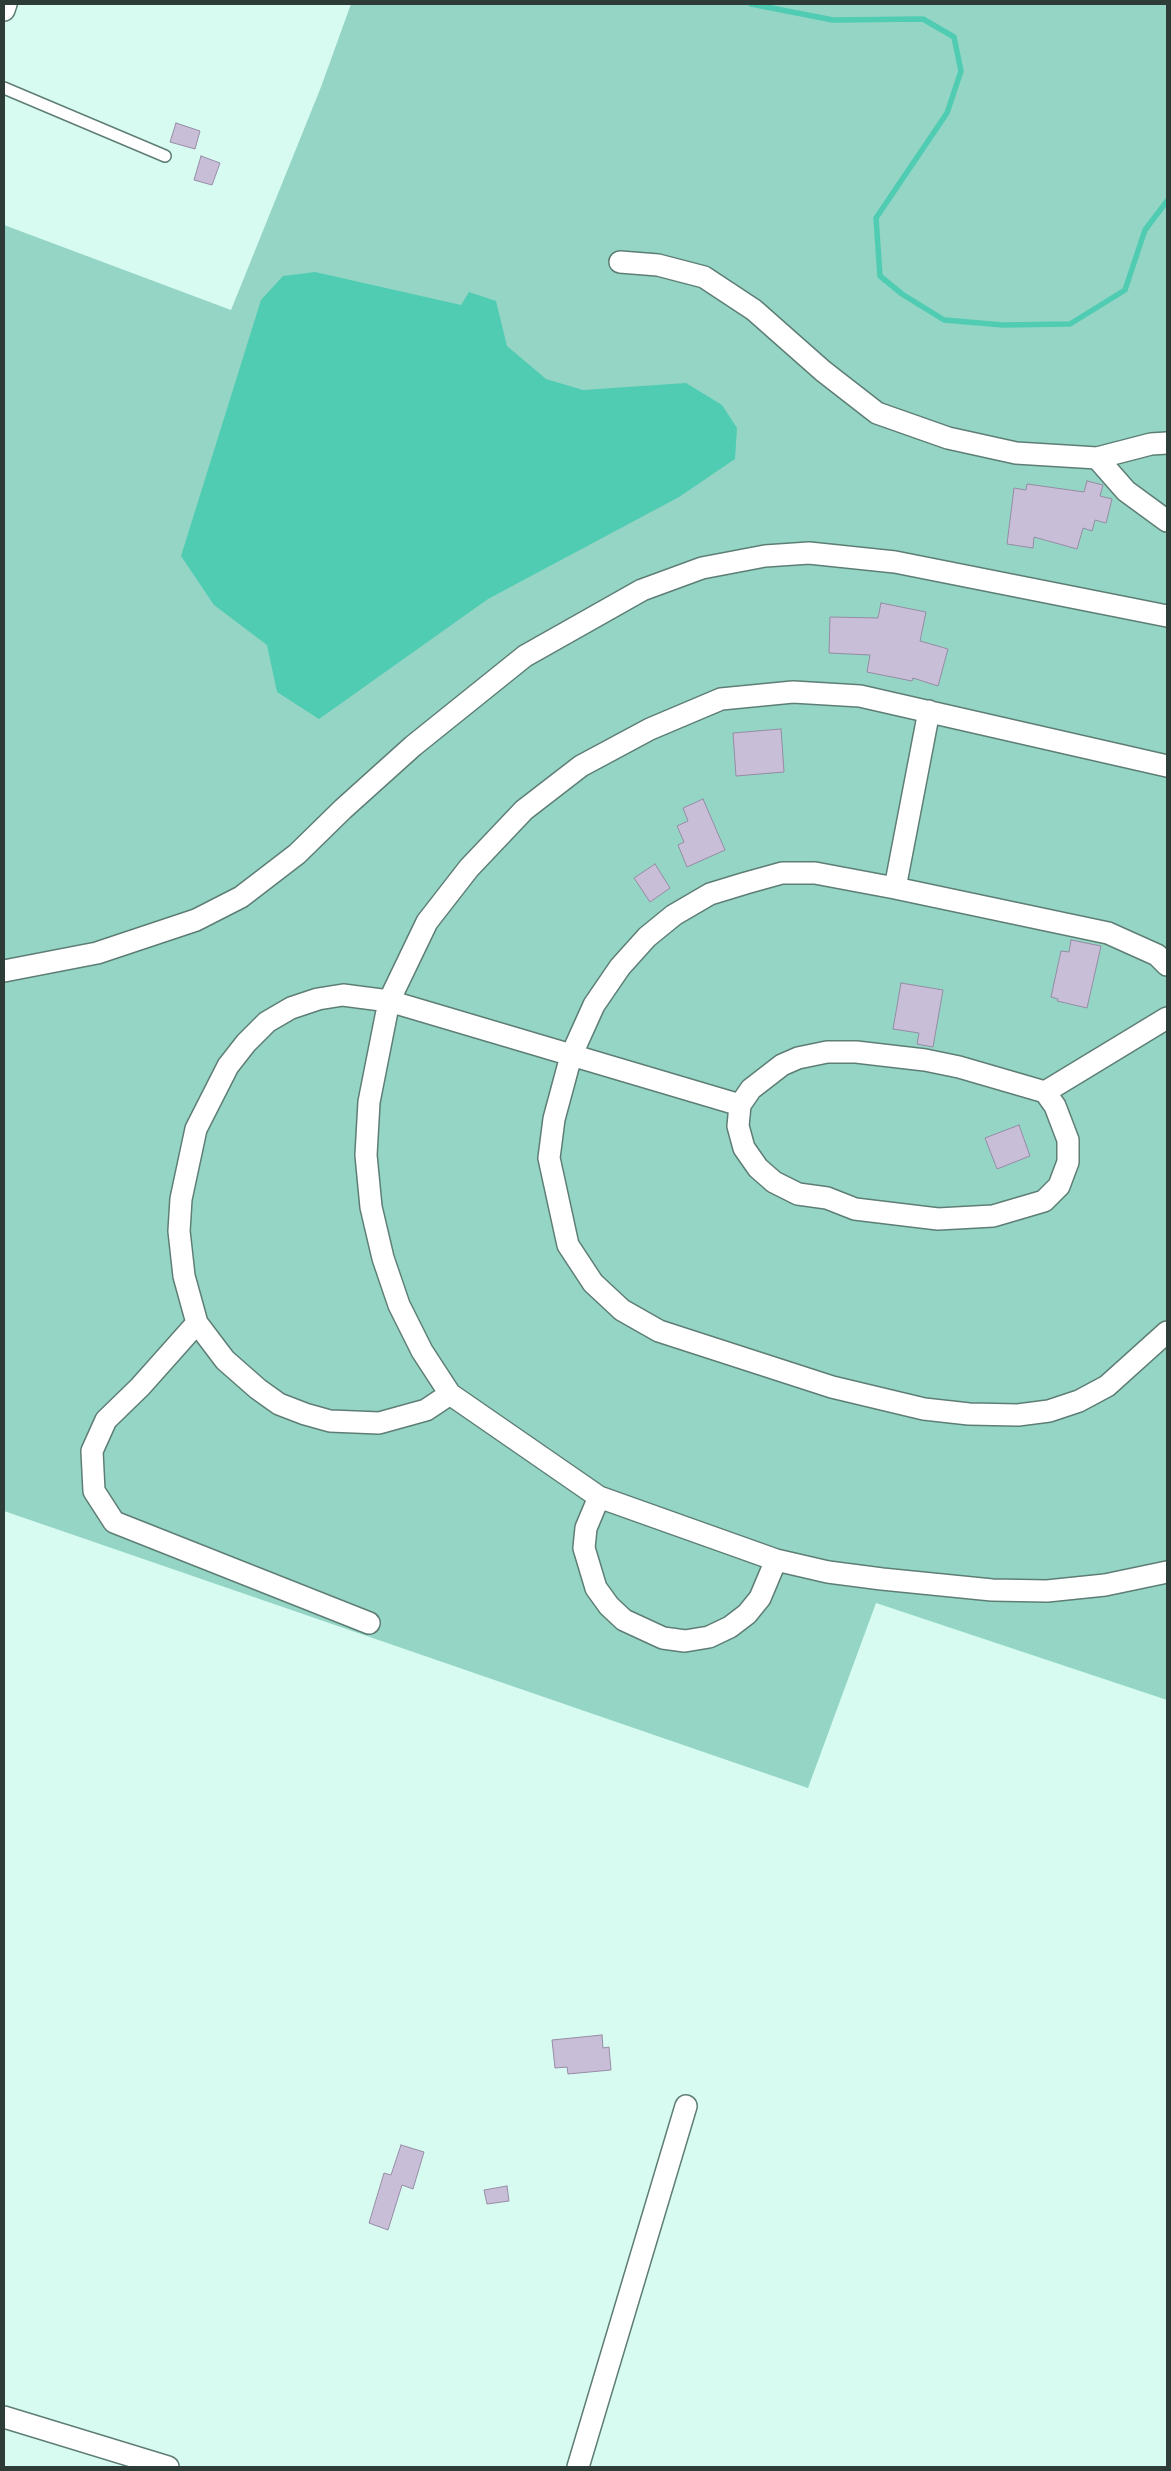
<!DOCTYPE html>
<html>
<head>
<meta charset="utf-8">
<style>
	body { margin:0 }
	#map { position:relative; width:1171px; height:2471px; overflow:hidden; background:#d8fbf1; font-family:Overpass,sans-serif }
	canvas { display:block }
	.frame { position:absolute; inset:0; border:5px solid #2e3c38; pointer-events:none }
</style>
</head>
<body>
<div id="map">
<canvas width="1171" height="2471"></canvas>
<div class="frame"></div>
</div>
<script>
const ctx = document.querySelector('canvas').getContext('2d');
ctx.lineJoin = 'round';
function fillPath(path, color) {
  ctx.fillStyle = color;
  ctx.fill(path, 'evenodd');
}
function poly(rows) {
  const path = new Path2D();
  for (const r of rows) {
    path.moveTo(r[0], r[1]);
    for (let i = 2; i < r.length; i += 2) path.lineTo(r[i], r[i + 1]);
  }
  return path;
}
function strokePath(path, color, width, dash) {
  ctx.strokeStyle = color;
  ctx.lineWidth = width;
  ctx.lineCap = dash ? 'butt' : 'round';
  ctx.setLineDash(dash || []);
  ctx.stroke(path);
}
fillPath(poly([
	[351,4,1167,4,1167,1700,876,1603,808,1788,4,1511,4,225,231,310,321,87]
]), '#94d5c5');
fillPath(poly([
	[315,272,461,305,469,292,496,301,507,346,546,379,583,390,686,383,722,405,737,428,735,459,679,497,488,599,319,719,277,692,267,645,214,605,181,556,261,300,283,276]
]), '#50ccb2');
strokePath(poly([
	[751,4,833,20,923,19,954,37,961,71,947,113,876,218,880,276,902,294,944,320,1003,325,1070,324,1125,290,1145,230,1167,201]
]), '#50ccb2', 5.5);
const building = poly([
	[176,123,200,131,195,149,170,142,176,123],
	[201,156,220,163,212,185,194,180,201,156],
	[1087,481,1103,485,1100,496,1112,499,1106,523,1095,520,1092,531,1083,528,1077,549,1034,537,1033,548,1007,544,1014,488,1026,490,1027,484,1084,492,1087,481],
	[881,603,926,612,920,641,948,649,938,686,913,678,912,681,867,672,870,655,829,653,830,617,878,618,881,603],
	[781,729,784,772,736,776,733,733,781,729],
	[703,799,725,850,687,867,678,845,684,842,677,826,688,821,683,808,703,799],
	[655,864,670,888,650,902,634,878,655,864],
	[1071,940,1101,946,1087,1008,1057,1001,1058,999,1051,997,1061,951,1069,952,1071,940],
	[901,983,943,990,933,1047,917,1044,919,1033,893,1029,901,983],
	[1019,1125,1030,1156,997,1169,985,1138,1019,1125],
	[602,2035,603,2048,609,2047,611,2070,568,2074,567,2067,555,2068,552,2040,602,2035],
	[401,2145,424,2152,413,2189,402,2185,388,2230,369,2223,384,2173,391,2175,401,2145],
	[507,2186,509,2201,487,2204,484,2190,507,2186]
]);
fillPath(building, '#c9bed8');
strokePath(building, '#968ca5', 1);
const lane = poly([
	[4,88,165,156]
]);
const street = poly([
	[4,10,6,4],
	[620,262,658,265,704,277,754,310,823,371,877,413,948,438,1016,453,1097,458,1151,444,1167,443],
	[1097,458,1126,491,1167,521],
	[1167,766,860,696,793,692,721,699,650,729,581,766,524,810,469,868,427,922,389,1001,369,1102,366,1155,371,1207,383,1258,399,1305,422,1351,450,1394,599,1497,776,1560,828,1572,882,1579,992,1590,1047,1591,1105,1585,1167,1572],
	[895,888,929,711],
	[1167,965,1157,955,1108,933,895,888,815,873,782,873,746,883,710,894,674,915,647,937,620,967,594,1005,571,1056,554,1119,549,1158,568,1245,593,1283,622,1310,659,1331,832,1387,924,1409,969,1414,1018,1415,1049,1411,1079,1401,1107,1386,1167,1332],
	[4,971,97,953,196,920,241,897,297,854,343,809,413,746,525,656,642,590,702,568,765,556,809,553,895,562,1167,616],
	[827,1052,856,1052,925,1060,959,1067,1045,1092,1055,1106,1068,1140,1068,1162,1059,1186,1044,1201,993,1216,938,1219,855,1209,827,1198,798,1194,774,1182,758,1168,744,1148,738,1126,740,1105,751,1089,782,1065,798,1058,827,1052],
	[1045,1092,1167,1018],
	[197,1323,140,1387,106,1420,92,1451,94,1491,114,1522,369,1623],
	[450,1394,426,1410,379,1423,330,1421,305,1414,279,1404,258,1389,225,1360,197,1323,184,1276,179,1231,181,1199,196,1129,228,1066,246,1043,267,1022,291,1008,318,999,343,995,389,1001,740,1105],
	[599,1497,586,1528,584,1548,596,1588,609,1606,624,1620,663,1638,685,1641,709,1637,730,1627,747,1614,760,1598,776,1560],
	[4,2417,168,2467],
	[578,2467,686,2106]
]);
strokePath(lane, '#5e7e75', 14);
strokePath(street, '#5e7e75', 24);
strokePath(lane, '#fff', 11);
strokePath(street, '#fff', 21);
</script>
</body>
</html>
